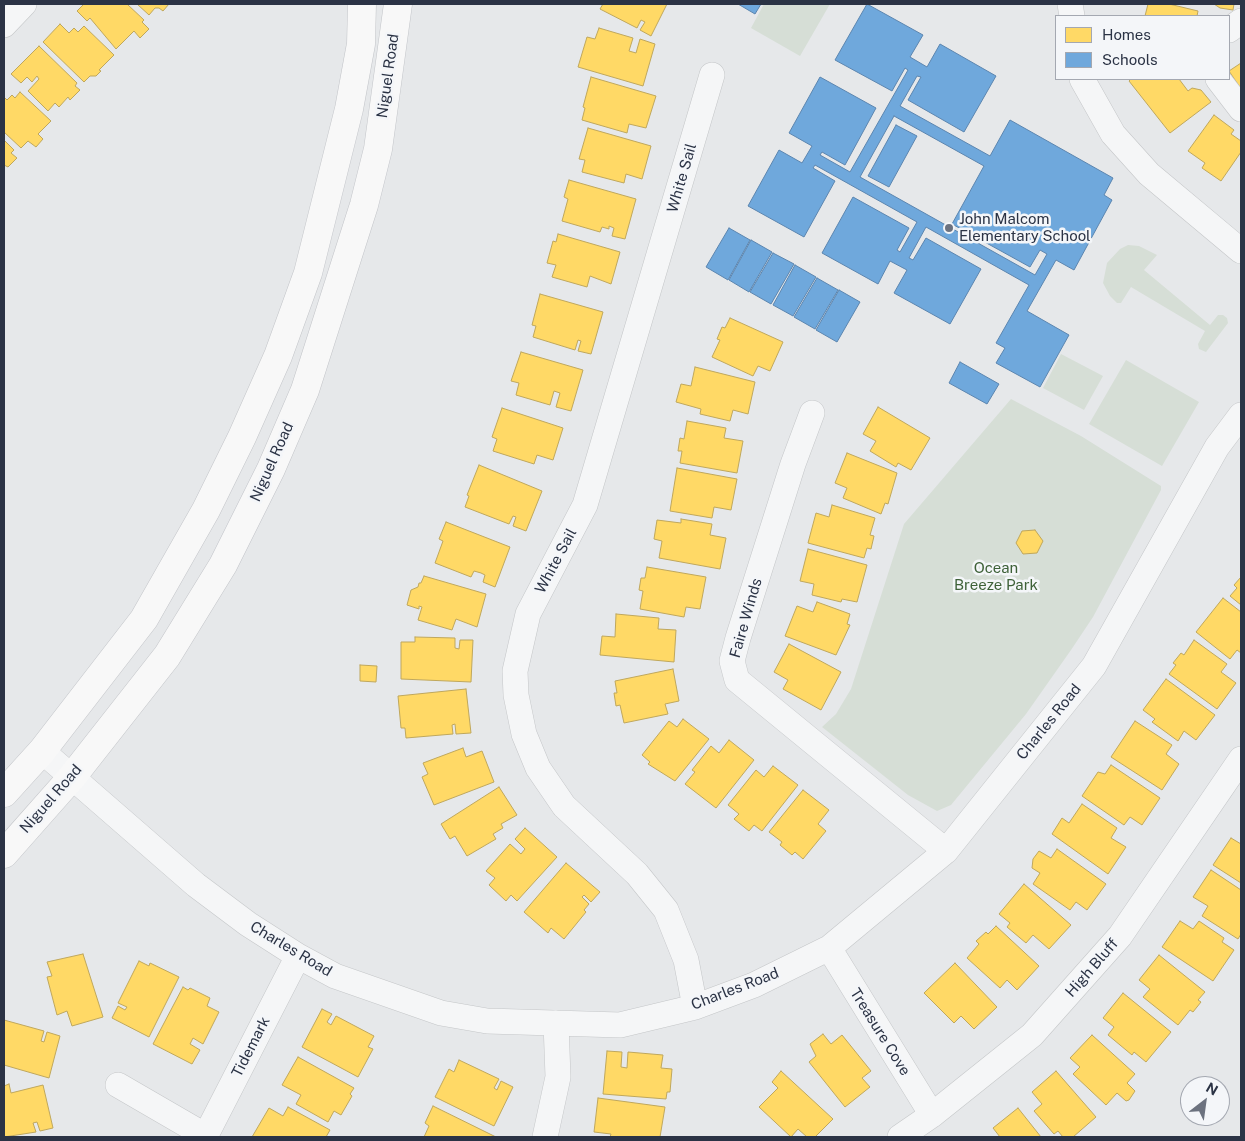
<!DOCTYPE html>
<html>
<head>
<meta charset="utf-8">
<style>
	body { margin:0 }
	#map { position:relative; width:1245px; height:1141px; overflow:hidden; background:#e6e8ea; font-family:"Public Sans",sans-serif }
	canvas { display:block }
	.frame { position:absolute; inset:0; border:5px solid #2b3345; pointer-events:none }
	.legend { position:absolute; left:1055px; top:15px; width:175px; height:65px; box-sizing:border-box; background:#f4f6f9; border:1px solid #a4a8b1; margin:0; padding:6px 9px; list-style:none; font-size:15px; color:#2b3345 }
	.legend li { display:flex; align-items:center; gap:10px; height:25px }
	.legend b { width:25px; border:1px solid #a4a8b1 }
	.north { position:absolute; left:1180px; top:1076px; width:50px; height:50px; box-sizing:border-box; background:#f4f6f9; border:1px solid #a4a8b1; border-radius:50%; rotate:30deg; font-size:14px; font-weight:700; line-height:20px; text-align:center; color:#2b3345 }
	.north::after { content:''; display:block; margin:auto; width:18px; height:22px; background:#6c727f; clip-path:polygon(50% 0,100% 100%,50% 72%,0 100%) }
</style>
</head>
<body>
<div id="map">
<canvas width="1245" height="1141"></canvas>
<div class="frame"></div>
<ul class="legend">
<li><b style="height:14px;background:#ffd966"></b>Homes</li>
<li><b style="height:14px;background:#6fa8dc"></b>Schools</li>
</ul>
<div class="north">N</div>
</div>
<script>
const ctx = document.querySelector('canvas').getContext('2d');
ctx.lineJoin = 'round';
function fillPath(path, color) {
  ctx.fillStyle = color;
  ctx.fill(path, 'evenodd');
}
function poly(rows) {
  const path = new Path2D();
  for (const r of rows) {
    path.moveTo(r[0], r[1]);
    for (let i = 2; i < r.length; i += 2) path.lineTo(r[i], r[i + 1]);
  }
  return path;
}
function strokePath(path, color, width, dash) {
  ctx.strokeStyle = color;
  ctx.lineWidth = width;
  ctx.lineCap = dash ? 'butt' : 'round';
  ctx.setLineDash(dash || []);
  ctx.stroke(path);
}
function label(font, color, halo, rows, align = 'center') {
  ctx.font = font + ' "Public Sans",sans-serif';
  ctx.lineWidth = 5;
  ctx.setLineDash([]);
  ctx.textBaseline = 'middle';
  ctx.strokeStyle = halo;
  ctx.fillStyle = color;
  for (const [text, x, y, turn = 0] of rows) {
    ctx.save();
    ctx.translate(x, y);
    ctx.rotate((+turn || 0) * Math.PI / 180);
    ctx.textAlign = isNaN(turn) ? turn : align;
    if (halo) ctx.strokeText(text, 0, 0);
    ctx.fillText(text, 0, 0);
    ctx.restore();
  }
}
fillPath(poly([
	[764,4,830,4,800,56,751,28],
	[1128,245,1139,246,1157,255,1144,270,1210,325,1218,315,1223,315,1227,318,1228,323,1206,352,1199,349,1198,344,1205,331,1131,287,1121,303,1117,303,1110,296,1103,283,1107,263,1120,249],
	[1061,354,1103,376,1084,410,1043,388],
	[1126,360,1199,402,1162,466,1089,424],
	[1011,399,1081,436,1161,486,1161,490,1093,617,1071,650,1026,714,951,805,937,811,908,795,822,727,836,714,851,689,904,524]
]), '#d6ded6');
const homes = poly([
	[84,4,127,4,144,20,142,22,149,29,140,38,134,31,116,49,90,18,87,21,77,11,84,4],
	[137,4,169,4,163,11,159,8,155,8,149,15,137,4],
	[603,4,667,4,651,36,640,30,645,22,641,20,637,28,600,9,603,4],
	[1148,4,1169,4,1198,11,1197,16,1145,16,1148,4],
	[1214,4,1234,4,1233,10,1220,8,1214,4],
	[60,24,69,33,74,28,78,32,84,26,114,55,99,70,101,71,96,76,90,76,84,82,43,42,60,24],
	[599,28,633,38,629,51,636,53,640,39,655,44,643,86,578,67,587,37,595,39,599,28],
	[39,46,77,83,75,86,80,90,70,100,68,97,59,107,55,103,48,111,28,91,39,79,37,76,32,82,27,77,21,83,11,74,39,46],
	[1241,63,1241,89,1229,71,1241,63],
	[591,77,656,96,646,128,629,124,627,133,582,120,585,108,583,107,591,77],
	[1131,79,1179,79,1188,91,1192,88,1201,90,1211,102,1170,133,1129,81,1131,79],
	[20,92,51,121,38,134,43,139,36,147,28,141,21,148,4,132,4,97,7,100,12,95,15,98,20,92],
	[1214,115,1234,130,1231,134,1241,141,1241,152,1221,181,1202,168,1205,163,1188,151,1214,115],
	[588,128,651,146,642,179,626,174,624,183,582,172,585,160,579,159,588,128],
	[4,140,14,150,11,153,17,158,8,167,4,165,4,140],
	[569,180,636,199,625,239,612,236,614,228,609,226,609,229,602,227,600,232,562,221,568,199,564,197,569,180],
	[558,234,620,252,611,284,590,276,587,287,552,277,556,265,547,263,553,241,556,242,558,234],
	[540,294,603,312,591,354,578,351,581,341,578,340,575,350,533,337,536,326,532,325,540,294],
	[730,318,783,342,770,371,758,366,753,376,712,357,720,340,717,339,722,327,725,328,730,318],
	[521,352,583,370,571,411,556,407,560,393,554,391,550,405,516,395,519,383,511,381,521,352],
	[695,367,755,382,748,414,733,410,730,421,700,414,701,409,676,402,681,384,691,386,695,367],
	[878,407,930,438,911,470,898,463,896,467,870,451,876,441,863,434,878,407],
	[502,408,563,428,553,460,537,455,534,464,493,451,497,439,492,437,502,408],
	[687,421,726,428,724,438,743,441,737,473,680,463,682,451,678,451,680,438,684,439,687,421],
	[847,453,897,473,888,504,885,503,881,514,843,498,847,488,835,483,847,453],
	[479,465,542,491,526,531,513,526,516,517,513,516,509,524,465,507,469,496,467,495,479,465],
	[677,468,737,479,731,510,714,507,712,518,670,511,677,468],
	[832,505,875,518,870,535,874,536,871,549,867,548,864,558,808,543,816,513,829,517,832,505],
	[681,519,712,524,710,535,726,538,720,569,659,558,662,541,654,539,657,520,681,523,681,519],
	[446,522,510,547,495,587,483,582,485,575,481,573,474,571,471,577,435,563,443,541,439,539,446,522],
	[1035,530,1043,541,1037,553,1023,554,1016,543,1022,531,1035,530],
	[808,549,867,565,857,602,842,599,841,602,812,595,814,584,800,581,808,549],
	[647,567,706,577,700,609,686,607,684,617,640,609,643,591,639,590,641,578,645,578,647,567],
	[424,576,486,594,477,627,456,619,452,630,418,620,422,607,419,606,419,609,407,605,411,590,418,587,419,583,421,583,424,576],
	[1241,577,1241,605,1230,596,1237,588,1234,585,1241,577],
	[1223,598,1241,612,1241,653,1237,650,1230,659,1196,632,1223,598],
	[817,602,850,614,847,624,850,625,836,655,785,636,797,606,813,612,817,602],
	[616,614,659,618,658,629,676,630,674,662,600,655,602,636,615,637,616,614],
	[415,637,455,638,455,648,459,649,460,640,473,640,471,682,401,679,401,642,415,642,415,637],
	[1194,640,1227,664,1221,672,1236,683,1217,709,1169,674,1176,665,1173,663,1181,653,1184,655,1194,640],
	[789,644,841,672,821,710,783,689,788,680,774,672,789,644],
	[360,665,377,666,376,682,360,681,360,665],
	[673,669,679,701,665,704,668,714,624,723,620,705,616,706,614,693,617,693,615,681,673,669],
	[1166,679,1215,715,1196,740,1184,731,1178,741,1152,722,1155,719,1143,710,1166,679],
	[466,689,471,733,456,734,455,724,452,725,453,734,406,738,405,728,401,728,398,696,466,689],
	[683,719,709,739,675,781,648,764,650,762,642,755,669,721,677,727,683,719],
	[1135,721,1172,745,1166,754,1179,764,1162,790,1111,757,1135,721],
	[729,740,754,760,716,808,685,784,695,772,692,770,711,746,719,753,729,740],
	[463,748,466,757,482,751,494,782,434,805,422,777,428,774,423,763,463,748],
	[1111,765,1160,798,1142,825,1130,817,1124,825,1082,796,1098,772,1105,774,1111,765],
	[773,766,798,785,762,831,754,825,749,831,734,819,739,814,728,805,756,770,764,777,773,766],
	[499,787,517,815,501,824,503,828,493,834,496,839,467,856,455,836,450,839,441,824,499,787],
	[803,790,829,810,818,824,826,831,803,859,795,852,792,855,780,845,782,842,769,832,803,790],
	[1082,804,1117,828,1111,838,1126,847,1108,874,1052,834,1062,818,1069,823,1082,804],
	[525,828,557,857,517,901,511,895,506,901,489,885,495,878,486,871,510,844,521,854,525,849,515,839,525,828],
	[1231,838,1241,844,1241,883,1213,865,1231,838],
	[1057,849,1106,884,1087,910,1076,902,1070,910,1033,884,1040,873,1032,868,1033,859,1039,851,1051,858,1057,849],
	[566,863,600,892,591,902,584,895,582,897,589,904,584,910,586,912,564,939,551,928,548,933,524,912,566,863],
	[1211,870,1241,890,1241,934,1238,939,1202,916,1208,906,1193,897,1211,870],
	[1024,884,1071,925,1049,949,1033,935,1026,943,1007,927,1010,923,999,914,1024,884],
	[1180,921,1193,929,1199,921,1224,938,1222,942,1234,950,1213,981,1162,947,1180,921],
	[996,926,1039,966,1017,990,1007,980,1000,988,967,958,979,944,976,941,986,932,988,934,996,926],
	[83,954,103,1017,72,1026,67,1011,57,1015,47,977,52,976,47,962,83,954],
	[1159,955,1205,992,1198,1000,1201,1002,1193,1012,1190,1010,1178,1025,1143,997,1150,989,1139,980,1159,955],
	[139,961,149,966,150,963,179,977,149,1037,112,1018,118,1006,125,1010,127,1007,118,1003,139,961],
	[955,963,997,1007,974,1029,961,1016,954,1023,924,993,955,963],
	[183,987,188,990,190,988,210,998,207,1006,219,1012,203,1044,193,1038,190,1044,200,1050,192,1064,153,1044,183,987],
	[1123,993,1171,1032,1146,1062,1134,1052,1132,1055,1108,1035,1114,1027,1103,1018,1123,993],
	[322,1009,332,1014,327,1022,331,1025,336,1016,374,1036,368,1047,373,1049,358,1077,302,1047,322,1009],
	[4,1020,44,1031,41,1041,44,1042,47,1032,60,1036,49,1078,4,1065,4,1020],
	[823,1034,831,1044,842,1035,871,1071,862,1078,870,1087,845,1107,809,1062,816,1056,810,1044,823,1034],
	[1092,1035,1135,1074,1127,1083,1135,1091,1129,1100,1126,1101,1117,1093,1106,1105,1073,1074,1080,1067,1070,1058,1092,1035],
	[607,1051,622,1052,621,1067,627,1068,628,1052,663,1055,661,1068,672,1069,670,1092,667,1092,666,1099,603,1094,607,1051],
	[298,1057,354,1088,350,1094,352,1096,341,1115,334,1111,328,1122,296,1104,301,1095,282,1085,298,1057],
	[459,1060,499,1079,494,1088,497,1090,501,1081,513,1087,494,1126,435,1097,449,1069,454,1072,459,1060],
	[781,1071,833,1119,815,1137,807,1137,798,1129,791,1137,759,1107,778,1088,772,1082,781,1071],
	[1056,1071,1096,1117,1073,1137,1063,1137,1058,1131,1054,1134,1034,1111,1042,1104,1032,1092,1056,1071],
	[9,1084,11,1093,43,1085,53,1128,40,1131,37,1122,33,1123,36,1132,4,1137,4,1086,9,1084],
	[598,1098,665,1107,660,1137,610,1137,611,1134,594,1132,598,1098],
	[433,1106,496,1137,424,1137,429,1126,425,1123,433,1106],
	[288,1107,330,1130,326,1137,252,1137,269,1108,283,1116,288,1107],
	[1018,1108,1041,1137,1000,1137,993,1128,1018,1108]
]);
fillPath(homes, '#ffd966');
strokePath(homes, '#bfa75c', 1);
const schools = poly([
	[738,4,761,4,755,14,738,4],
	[867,4,923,35,910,57,927,67,940,44,996,76,964,132,908,100,921,77,917,76,900,106,990,156,1010,120,1113,178,1104,195,1112,200,1074,270,1056,260,1027,311,1069,335,1040,387,996,363,1005,348,996,343,1029,285,926,227,909,258,913,260,926,238,981,269,950,324,894,293,907,270,890,261,878,284,822,253,853,197,909,228,897,250,900,252,917,222,815,165,813,168,835,181,804,237,748,206,779,150,802,163,812,146,789,133,820,77,876,108,845,165,822,152,820,155,850,172,908,70,905,68,892,91,835,60,867,4],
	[894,116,984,166,952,224,1030,267,1040,250,1047,254,1035,275,860,177,894,116],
	[896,125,917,136,889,187,868,176,896,125],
	[729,228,750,240,728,280,706,267,729,228],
	[751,240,772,252,749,292,729,280,751,240],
	[773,253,794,264,771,304,750,292,773,253],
	[795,265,816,277,793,316,773,305,795,265],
	[817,278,838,290,815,329,794,317,817,278],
	[839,290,860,302,837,342,816,330,839,290],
	[960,362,999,384,987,404,949,383,960,362]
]);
fillPath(schools, '#6fa8dc');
strokePath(schools, '#5b85af', 1);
const minor = poly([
	[1070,4,1072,16],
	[4,25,24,4],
	[1229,30,1241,21],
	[1082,79,1113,134,1149,174,1241,251],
	[1218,79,1241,109],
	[812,413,793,464,738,638,732,661,737,680,946,851],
	[42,751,196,885,248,924,298,956,335,976,441,1013,487,1021,620,1025,695,1007,754,985,829,948,946,851,1094,666,1217,447,1241,415],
	[829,948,932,1115],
	[695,1007,686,960,666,910,637,874,564,806,538,768,524,734,516,695,515,671,528,614,585,505,712,75],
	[118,1085,206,1136],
	[205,1137,298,956],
	[545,1137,558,1077,556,1023],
	[900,1137,932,1115,1032,1035,1120,936,1241,759]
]);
const major = poly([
	[4,793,42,751,144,619,206,510,242,437,278,356,308,273,349,109,361,44,362,4],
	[4,854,72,777,167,656,223,565,271,469,305,390,364,205,378,149,398,4]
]);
strokePath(minor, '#c4c6c8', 26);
strokePath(major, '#c2c4c8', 29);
strokePath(minor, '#f5f6f7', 25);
strokePath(major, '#f8f8f8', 28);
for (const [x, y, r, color] of [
	[949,228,5,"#6c727f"]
]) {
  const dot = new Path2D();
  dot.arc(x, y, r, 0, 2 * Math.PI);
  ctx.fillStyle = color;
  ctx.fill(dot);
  strokePath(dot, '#f4f6f9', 2);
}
label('15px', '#2b3345', '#f4f6f9', [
	["Niguel Road",388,76,-82],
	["White Sail",682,178,-74],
	["Niguel Road",272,462,-66],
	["White Sail",556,561,-62],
	["Faire Winds",746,618,-74],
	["Charles Road",1049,722,-51],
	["Niguel Road",51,799,-49],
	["Charles Road",291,949,31],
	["High Bluff",1092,968,-49],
	["Charles Road",735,989,-21],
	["Treasure Cove",880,1032,58],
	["Tidemark",251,1047,-63]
]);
label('15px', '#2b3345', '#f4f6f9', [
	["John Malcom",959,219],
	["Elementary School",959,236]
], 'left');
label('15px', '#3e6138', '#f4f6f9', [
	["Ocean",996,568],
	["Breeze Park",996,585]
]);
</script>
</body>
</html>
